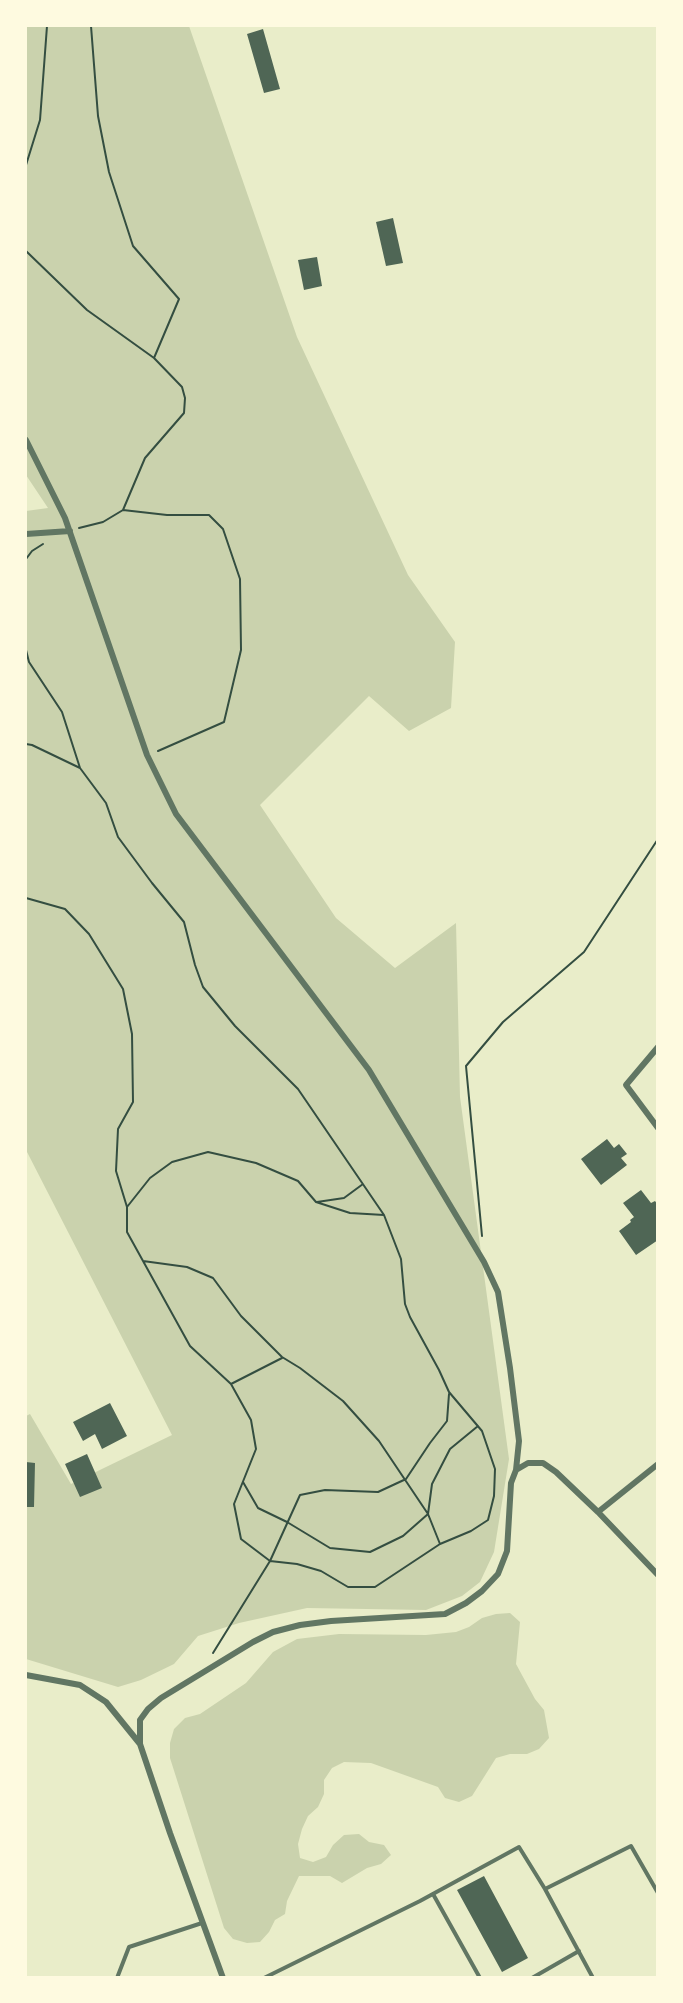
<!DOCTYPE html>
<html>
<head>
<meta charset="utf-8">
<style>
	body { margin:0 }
	#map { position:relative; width:683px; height:2003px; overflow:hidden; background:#e9edc9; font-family:"Noto Serif",serif }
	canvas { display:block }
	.frame { position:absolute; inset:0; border:27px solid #fefae0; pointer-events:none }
</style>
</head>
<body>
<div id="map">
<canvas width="683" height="2003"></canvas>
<div class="frame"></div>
</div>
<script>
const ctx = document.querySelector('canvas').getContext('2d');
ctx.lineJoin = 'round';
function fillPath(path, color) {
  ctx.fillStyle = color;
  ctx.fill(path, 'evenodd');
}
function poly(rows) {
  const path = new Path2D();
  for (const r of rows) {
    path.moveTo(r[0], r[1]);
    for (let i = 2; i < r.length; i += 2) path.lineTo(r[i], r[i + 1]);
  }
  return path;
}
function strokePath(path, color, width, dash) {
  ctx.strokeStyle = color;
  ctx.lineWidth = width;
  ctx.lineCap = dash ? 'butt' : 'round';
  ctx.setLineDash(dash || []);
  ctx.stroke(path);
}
fillPath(poly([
	[26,26,189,26,297,337,408,575,455,642,451,708,409,731,369,696,260,805,336,918,395,968,456,923,460,1097,509,1459,494,1552,480,1582,462,1596,426,1610,307,1608,239,1623,198,1636,174,1664,141,1680,118,1687,26,1659,26,1416,30,1414,71,1484,172,1435,26,1150,26,511,48,508,26,475],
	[510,1613,520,1622,516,1664,535,1699,544,1710,549,1738,539,1749,527,1754,510,1754,496,1758,472,1796,459,1802,445,1798,438,1787,371,1763,344,1762,332,1768,324,1780,324,1794,318,1807,308,1816,302,1829,298,1844,300,1858,313,1862,326,1857,333,1845,344,1835,359,1834,369,1842,384,1845,391,1855,381,1864,367,1868,342,1883,330,1876,299,1876,287,1901,285,1914,275,1920,269,1932,260,1942,247,1943,233,1939,224,1928,170,1758,170,1743,174,1729,185,1718,200,1714,246,1683,273,1652,297,1639,339,1634,426,1635,456,1632,469,1627,482,1618,496,1614]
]), '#cad2ad');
fillPath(poly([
	[263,29,280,89,264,93,247,34],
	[393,218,403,263,386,266,376,222],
	[317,257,322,286,304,290,298,260],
	[607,1139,614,1148,619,1144,627,1154,621,1158,627,1165,601,1185,581,1159],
	[641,1190,651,1203,655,1201,658,1205,658,1240,636,1255,619,1231,631,1222,630,1220,634,1217,623,1203],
	[110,1403,127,1436,102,1449,95,1434,83,1441,73,1422],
	[87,1454,102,1488,80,1497,65,1464],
	[26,1462,35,1463,34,1507,26,1507],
	[484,1876,528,1958,502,1972,457,1890]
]), '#4f6655');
strokePath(poly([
	[91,26,98,116,109,172,133,246,179,299,154,358],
	[26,165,40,120,47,26],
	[26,251,87,310,154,358,182,387,185,398,184,413,145,458,123,510,103,522,79,528],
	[123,510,167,515,209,515,223,529,240,579,241,650,224,722,158,751],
	[26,559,32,551,43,544],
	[26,650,29,662,62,712,80,768,106,803,118,837,152,883,184,922,195,965,203,987,235,1026,298,1089,384,1215,401,1259,405,1304,410,1317,439,1370,449,1392,482,1431,495,1469,494,1496,488,1520,471,1531,440,1544,375,1587,348,1587,321,1571,297,1564,270,1561,213,1653],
	[26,744,32,745,80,768],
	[26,898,65,909,89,934,123,989,132,1034,133,1102,118,1129,116,1171,127,1207],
	[317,1202,344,1198,363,1184],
	[384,1215,350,1213,316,1202,298,1181,256,1163,208,1152,172,1162,150,1178,127,1207,127,1232,190,1346,231,1384,251,1420,256,1449,234,1504,241,1539,270,1561,300,1495,325,1490,378,1492,406,1479,430,1443,447,1421,449,1394],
	[482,1236,466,1066,503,1022,584,952,658,839],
	[143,1261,187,1267,213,1278,241,1316,282,1357,300,1368,343,1401,379,1441,428,1514,403,1536,370,1552,330,1548,287,1522,258,1508,243,1482],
	[231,1384,282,1358],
	[440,1544,428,1514,432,1484,450,1449,478,1426]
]), '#344e41', 2);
strokePath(poly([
	[545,1889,631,1846,658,1893],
	[433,1894,480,1978],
	[117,1978,129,1947,202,1923],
	[264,1978,420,1901,519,1847,545,1889,593,1978],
	[532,1978,579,1951]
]), '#617663', 4);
strokePath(poly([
	[26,440,65,518,147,755,176,814,369,1070,484,1262,498,1292,510,1368,519,1441,516,1470],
	[26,534,70,531],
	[658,1047,626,1085,658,1128],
	[598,1512,658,1464],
	[26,1675,80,1685,106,1702,140,1744,170,1833,223,1978],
	[140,1744,140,1720,148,1709,161,1698,253,1642,273,1632,300,1625,331,1621,445,1614,466,1603,482,1591,498,1574,507,1551,511,1483,516,1470,528,1463,543,1463,556,1472,598,1512,658,1575]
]), '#617663', 6);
</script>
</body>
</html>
